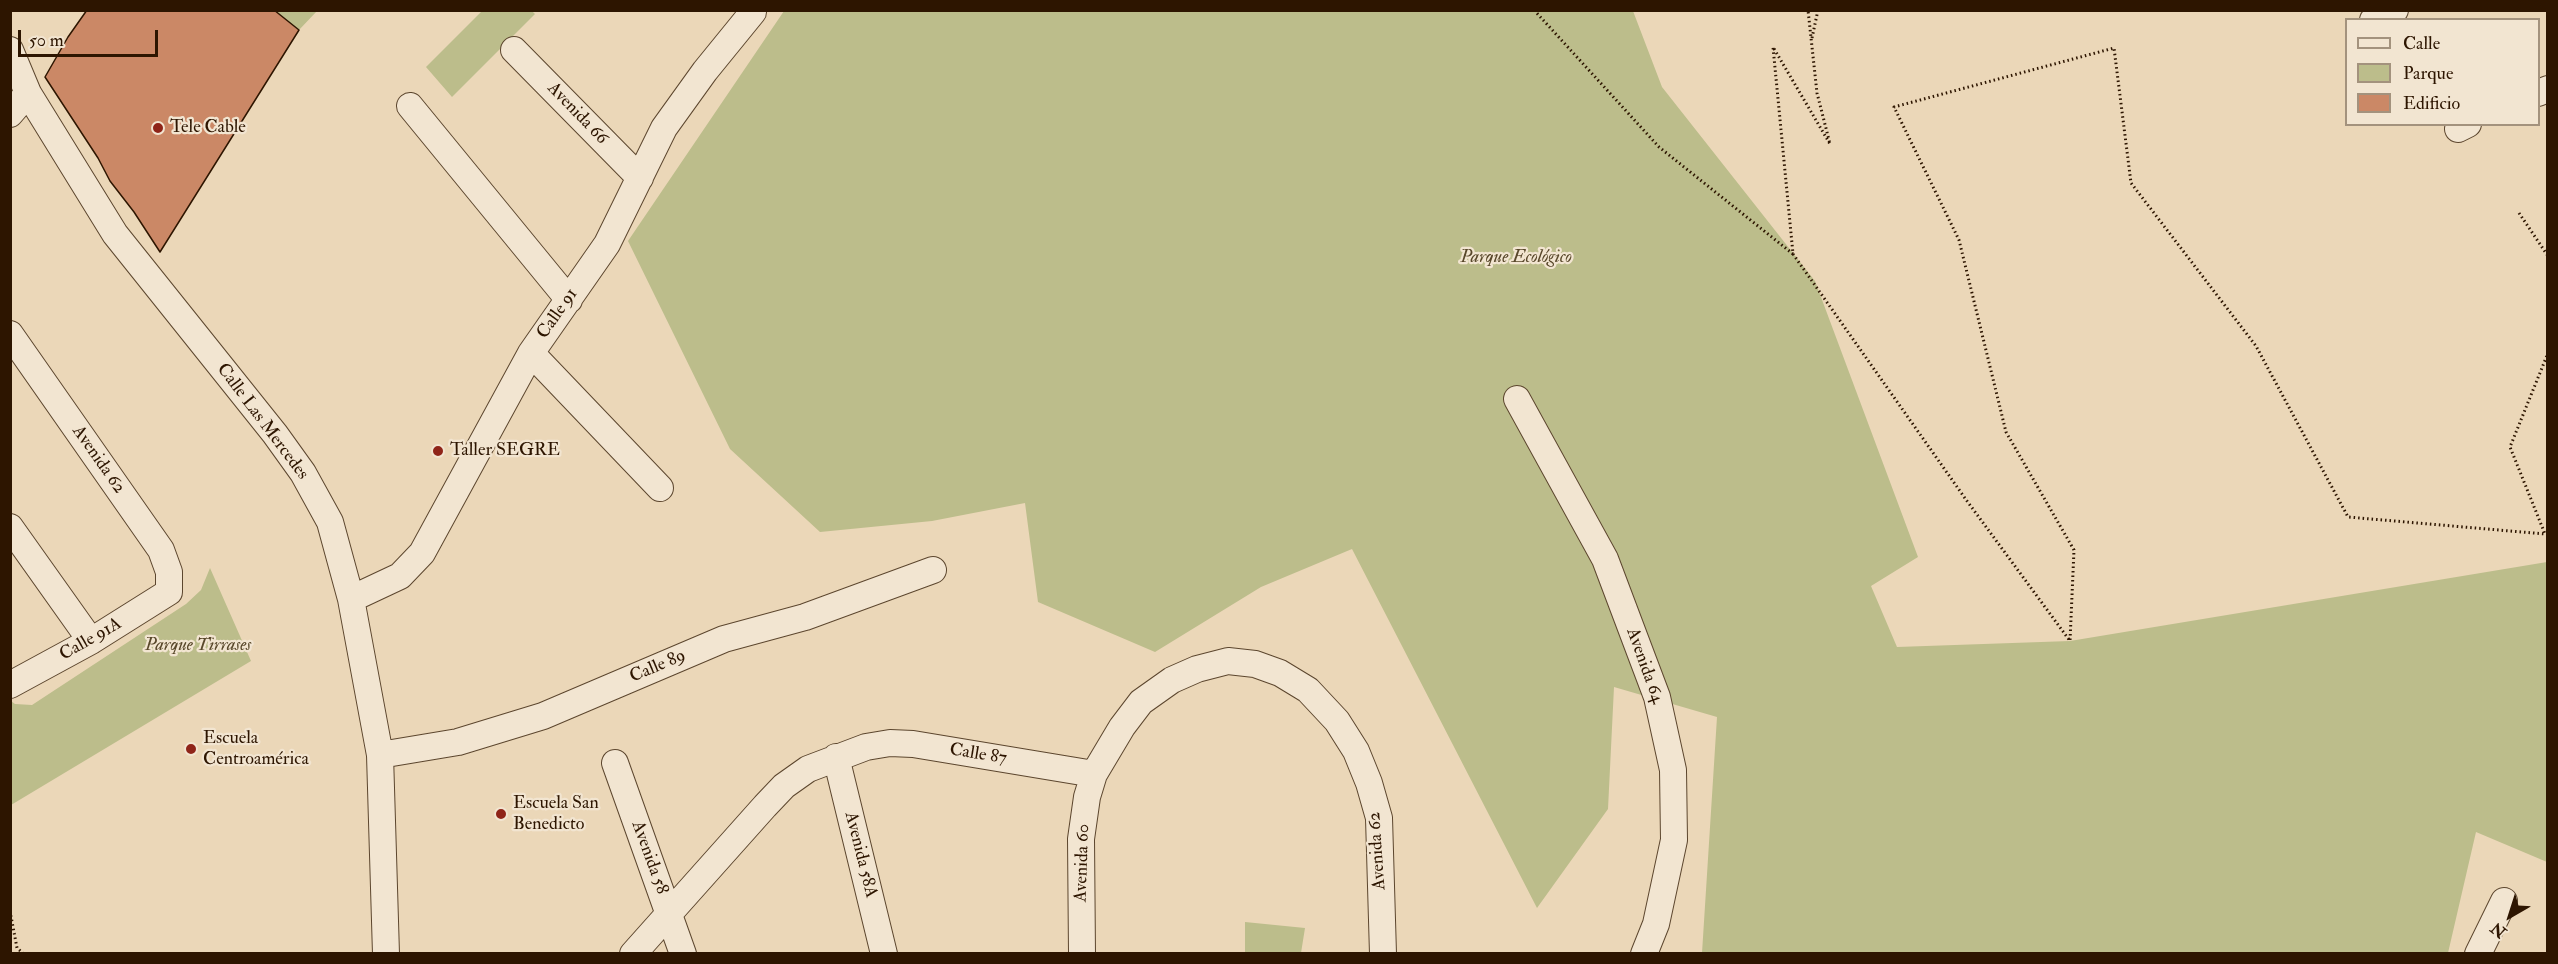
<!DOCTYPE html>
<html>
<head>
<meta charset="utf-8">
<style>
	body { margin:0 }
	#map { position:relative; width:2558px; height:964px; overflow:hidden; background:#ebd7b8; font-family:"IM FELL Double Pica",serif }
	canvas { display:block }
	.frame { position:absolute; inset:0; border:12px solid #2d1500; pointer-events:none }
	.legend { position:absolute; left:2345px; top:18px; width:195px; height:108px; box-sizing:border-box; background:#f2e5d1; border:2px solid #a3927d; margin:0; padding:8px 10px; list-style:none; font-size:18px; color:#2d1500 }
	.legend li { display:flex; align-items:center; gap:12px; height:30px }
	.legend b { width:30px; border:2px solid #a3927d }
	.north { position:absolute; left:2480px; top:886px; width:60px; height:60px; -webkit-text-stroke:4px #f2e5d1; paint-order:stroke; rotate:219deg; font-size:16px; font-weight:700; line-height:24px; text-align:center; color:#2d1500 }
	.north::after { content:''; display:block; margin:auto; width:21px; height:27px; background:#2d1500; clip-path:polygon(50% 0,100% 100%,50% 72%,0 100%) }
	.scale { position:absolute; left:18px; top:30px; width:140px; height:27px; box-sizing:border-box; border:3px solid #2d1500; border-top:0; padding-left:8px; font-size:18px; line-height:21px; white-space:nowrap; color:#2d1500; -webkit-text-stroke:4px #f2e5d1; paint-order:stroke }
</style>
</head>
<body>
<div id="map">
<canvas width="2558" height="964"></canvas>
<div class="frame"></div>
<ul class="legend">
<li><b style="height:8px;background:#f2e5d1"></b>Calle</li>
<li><b style="height:16px;background:#bcbd8b"></b>Parque</li>
<li><b style="height:16px;background:#cb8866"></b>Edificio</li>
</ul>
<div class="north">N</div>
<div class="scale">50 m</div>
</div>
<script>
const ctx = document.querySelector('canvas').getContext('2d');
ctx.lineJoin = 'round';
function fillPath(path, color) {
  ctx.fillStyle = color;
  ctx.fill(path, 'evenodd');
}
function poly(rows) {
  const path = new Path2D();
  for (const r of rows) {
    path.moveTo(r[0], r[1]);
    for (let i = 2; i < r.length; i += 2) path.lineTo(r[i], r[i + 1]);
  }
  return path;
}
function strokePath(path, color, width, dash) {
  ctx.strokeStyle = color;
  ctx.lineWidth = width;
  ctx.lineCap = dash ? 'butt' : 'round';
  ctx.setLineDash(dash || []);
  ctx.stroke(path);
}
function label(font, color, halo, rows, align = 'center') {
  ctx.font = font + ' "IM FELL Double Pica",serif';
  ctx.lineWidth = 4.5;
  ctx.setLineDash([]);
  ctx.textBaseline = 'middle';
  ctx.strokeStyle = halo;
  ctx.fillStyle = color;
  for (const [text, x, y, turn = 0] of rows) {
    ctx.save();
    ctx.translate(x, y);
    ctx.rotate((+turn || 0) * Math.PI / 180);
    ctx.textAlign = isNaN(turn) ? turn : align;
    if (halo) ctx.strokeText(text, 0, 0);
    ctx.fillText(text, 0, 0);
    ctx.restore();
  }
}
fillPath(poly([
	[271,11,317,11,299,30],
	[482,11,532,11,535,14,452,97,426,67],
	[784,11,1633,11,1662,87,1815,281,1918,557,1871,586,1897,647,2070,641,2547,562,2547,862,2476,832,2448,953,1702,953,1717,717,1614,687,1608,809,1537,908,1352,549,1261,587,1155,652,1038,602,1025,503,932,521,820,532,730,449,628,241],
	[210,568,251,661,11,805,11,701,15,704,32,705,186,604,201,590],
	[1245,922,1305,928,1301,953,1245,953]
]), '#bcbd8b');
const building = poly([
	[87,10,274,10,299,30,160,252,134,212,110,181,98,158,45,77,68,37,87,10]
]);
fillPath(building, '#cb8866');
strokePath(building, '#2d1500', 1.5);
const minor = poly([
	[2373,20,2395,10],
	[10,50,28,93,115,234,275,434,303,473,330,522,351,599,380,755,386,954],
	[514,50,640,178],
	[2538,93,2548,89],
	[410,106,569,300],
	[10,114,28,93],
	[2458,129,2468,124],
	[10,334,161,550,169,572,169,592,91,641,10,685],
	[531,353,660,488],
	[1517,399,1605,559,1657,697,1673,770,1674,840,1656,924,1644,954],
	[10,527,91,641],
	[351,599,400,576,422,553,531,353,607,244,664,128,705,71,753,12],
	[380,755,458,742,543,716,724,639,805,617,933,570],
	[836,757,884,954],
	[615,763,683,954],
	[633,954,765,806,784,786,808,769,866,747,890,743,913,744,1094,774,1122,727,1141,702,1172,680,1197,669,1228,661,1255,664,1280,673,1308,690,1337,721,1356,751,1369,783,1379,818,1383,954],
	[1082,954,1081,839,1087,797,1094,774],
	[2478,954,2504,901]
]);
strokePath(minor, '#5c462e', 28);
strokePath(poly([
	[1534,10,1659,147,1793,254,1773,47,1830,144,1817,93,1808,10],
	[1812,38,1818,10],
	[2519,213,2548,256],
	[1793,254,1967,501,2070,641,2074,550,2006,432,1959,240,1894,107,2114,48,2131,183,2256,346,2348,517,2545,534,2510,447,2548,353],
	[10,911,17,948,24,954]
]), '#2d1500', 3, [1.5, 3]);
strokePath(minor, '#f2e5d1', 26);
for (const [x, y, r, color] of [
	[158,128,6,"#8f2418"],
	[438,451,6,"#8f2418"],
	[191,749,6,"#8f2418"],
	[501,814,6,"#8f2418"]
]) {
  const dot = new Path2D();
  dot.arc(x, y, r, 0, 2 * Math.PI);
  ctx.fillStyle = color;
  ctx.fill(dot);
  strokePath(dot, '#f2e5d1', 2);
}
label('18px', '#2d1500', '#f2e5d1', [
	["Avenida 66",577,114,46],
	["Calle 91",558,314,-55],
	["Calle Las Mercedes",262,422,53],
	["Avenida 62",98,460,55],
	["Calle 91A",91,640,-30],
	["Avenida 64",1644,666,70],
	["Calle 89",658,667,-23],
	["Calle 87",978,755,9],
	["Avenida 62",1378,851,-94],
	["Avenida 58A",860,855,76],
	["Avenida 58",649,858,70],
	["Avenida 60",1083,863,-88]
]);
label('18px', '#2d1500', '#f2e5d1', [
	["Tele Cable",170,128],
	["Taller SEGRE",450,451],
	["Escuela",203,739],
	["Centroamérica",203,760],
	["Escuela San",513,804],
	["Benedicto",513,825]
], 'left');
label('italic 18px', '#58472a', '#f2e5d1', [
	["Parque Ecológico",1516,258],
	["Parque Tirrases",198,646]
]);
</script>
</body>
</html>
